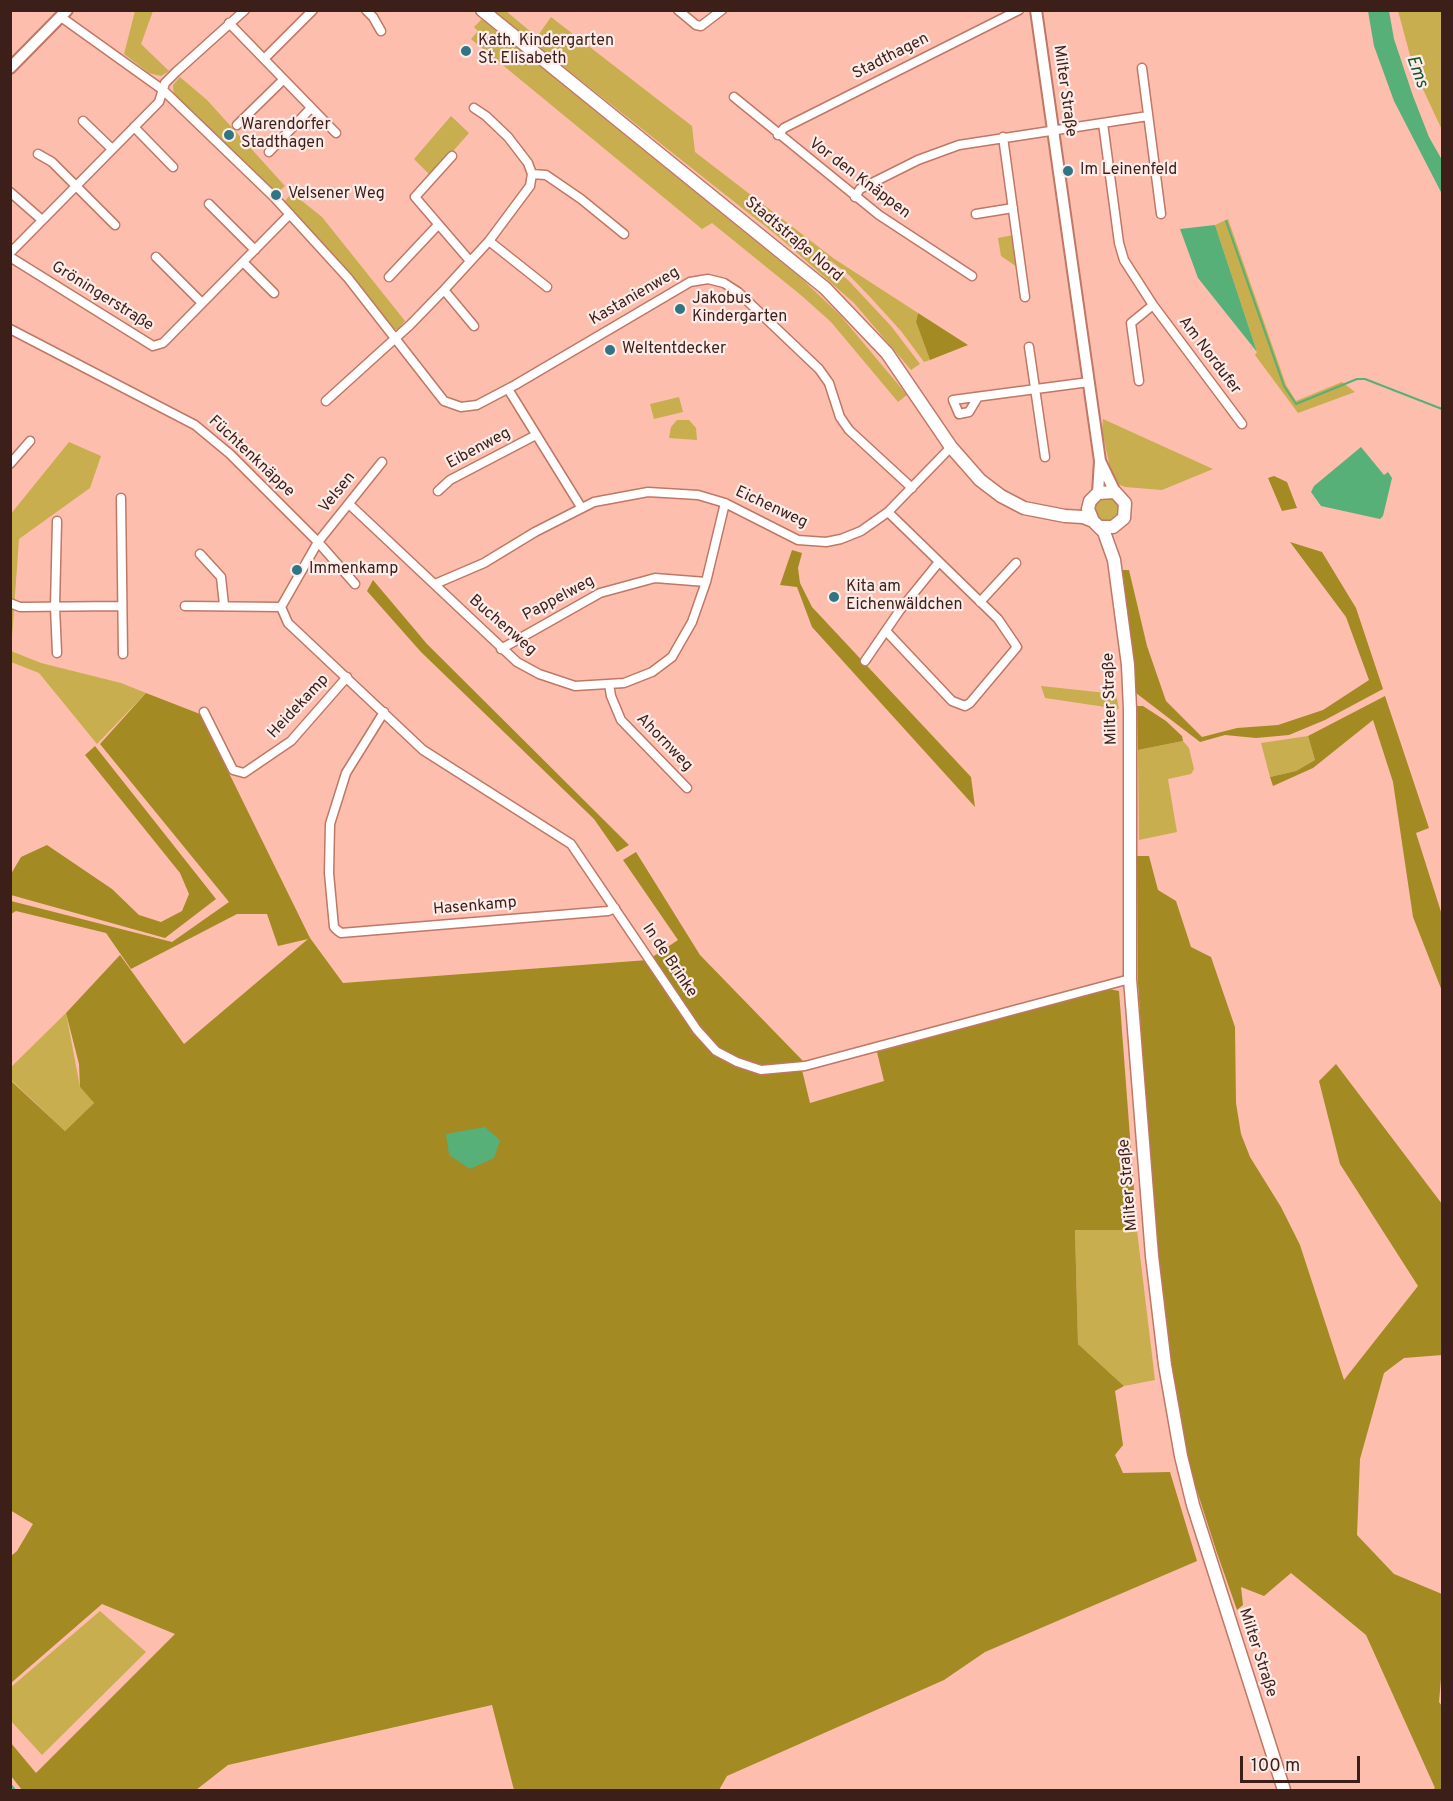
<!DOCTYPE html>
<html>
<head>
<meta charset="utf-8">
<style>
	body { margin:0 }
	#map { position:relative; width:1453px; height:1801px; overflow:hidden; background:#fdbeae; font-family:Overpass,sans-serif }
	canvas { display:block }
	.frame { position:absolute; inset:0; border:12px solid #3c1f18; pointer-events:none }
	.scale { position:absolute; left:1240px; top:1756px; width:120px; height:27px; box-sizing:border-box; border:3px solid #3c1f18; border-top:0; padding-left:8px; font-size:18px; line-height:21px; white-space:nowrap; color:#3c1f18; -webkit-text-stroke:4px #fdece8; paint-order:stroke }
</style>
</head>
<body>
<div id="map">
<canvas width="1453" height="1801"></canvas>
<div class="frame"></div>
<div class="scale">100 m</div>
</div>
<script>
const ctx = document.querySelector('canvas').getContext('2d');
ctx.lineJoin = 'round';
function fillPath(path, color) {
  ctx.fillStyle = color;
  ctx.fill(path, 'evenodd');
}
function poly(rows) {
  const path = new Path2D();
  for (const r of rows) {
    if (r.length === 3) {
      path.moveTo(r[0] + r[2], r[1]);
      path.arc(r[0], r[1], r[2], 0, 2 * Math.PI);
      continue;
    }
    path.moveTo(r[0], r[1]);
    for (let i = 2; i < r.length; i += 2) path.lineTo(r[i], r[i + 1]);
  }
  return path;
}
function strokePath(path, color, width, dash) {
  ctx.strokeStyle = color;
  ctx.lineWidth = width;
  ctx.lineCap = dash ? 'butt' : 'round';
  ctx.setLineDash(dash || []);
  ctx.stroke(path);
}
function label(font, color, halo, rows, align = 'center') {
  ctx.font = font + ' Overpass,sans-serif';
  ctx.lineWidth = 4.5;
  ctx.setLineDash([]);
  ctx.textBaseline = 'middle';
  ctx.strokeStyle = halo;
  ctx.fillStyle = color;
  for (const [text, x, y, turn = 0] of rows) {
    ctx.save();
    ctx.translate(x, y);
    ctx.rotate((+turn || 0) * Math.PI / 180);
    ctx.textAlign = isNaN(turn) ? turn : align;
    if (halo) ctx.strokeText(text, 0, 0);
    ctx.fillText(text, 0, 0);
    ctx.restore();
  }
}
fillPath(poly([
	[135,11,153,11,141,44,169,71,161,76,149,73,124,54],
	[493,11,506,11,537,37,551,17,692,126,695,152,833,258,918,313,916,322,930,360,924,362,901,331,871,298,849,275,831,261,829,265,848,280,891,326,920,364,911,370,854,303,780,238],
	[1398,11,1442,11,1442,130,1414,70],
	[482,19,801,278,840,315,907,395,898,402,831,322,802,296,712,223,702,229,471,39,478,31,474,27],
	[180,77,207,100,285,186,276,194,174,97,173,85],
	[451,116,469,133,440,166,429,174,414,159],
	[292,193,322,217,405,321,398,330,390,328,349,272,283,203],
	[1228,219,1286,385,1296,401,1342,382,1355,392,1298,413,1255,355,1257,352,1215,225],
	[1013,235,1017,267,1001,256,998,238],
	[679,397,683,412,654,419,650,404],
	[1103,419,1213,469,1162,490,1125,487,1113,482,1102,430],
	[677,420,689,420,696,428,697,440,669,438,671,427],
	[69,442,101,456,90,488,19,539,11,651,41,663,121,683,146,693,97,744,39,673,11,662,10,515],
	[1107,509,13],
	[1041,686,1116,694,1119,709,1045,698],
	[1308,736,1315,760,1296,771,1270,777,1261,743],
	[1183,741,1189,748,1194,769,1191,774,1168,779,1177,832,1139,840,1138,750],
	[66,1013,80,1087,94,1103,65,1131,11,1080,10,1068],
	[1075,1230,1137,1230,1155,1380,1124,1386,1078,1344],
	[100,1611,146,1652,42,1755,11,1721,11,1687]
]), '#c8ae4e');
fillPath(poly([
	[918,313,968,345,930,360,916,322],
	[1274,476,1287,482,1297,508,1282,511,1268,478],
	[1290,542,1322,552,1356,608,1383,689,1325,720,1289,735,1256,738,1225,735,1200,742,1136,693,1121,570,1129,570,1147,646,1166,701,1202,737,1237,728,1278,725,1323,710,1369,680,1346,617],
	[792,550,802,553,798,568,800,583,812,607,971,777,975,807,812,627,797,587,780,585],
	[373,580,427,644,629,845,617,852,594,819,421,652,367,591],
	[146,693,200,714,310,938,343,983,648,960,678,940,623,860,636,852,700,955,803,1061,802,1070,810,1103,884,1081,877,1052,1109,989,1119,991,1137,1230,1075,1230,1078,1344,1124,1386,1115,1391,1123,1445,1115,1455,1123,1473,1170,1472,1197,1561,985,1652,944,1680,727,1776,719,1790,514,1790,492,1705,228,1765,196,1790,22,1790,11,1776,11,1743,36,1773,175,1634,102,1604,11,1683,11,1556,17,1551,33,1524,10,1510,10,1080,65,1131,94,1103,80,1087,79,1064,66,1013,120,955,184,1044,308,939,278,946,267,914,237,914,131,969,106,933,16,911,11,914,11,901,172,942,229,902,100,744],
	[1385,696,1429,828,1416,833,1442,915,1442,991,1413,917,1393,782,1373,720,1313,768,1273,786,1270,777,1296,771,1315,760,1308,736],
	[1137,706,1143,706,1166,721,1182,736,1183,741,1138,750],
	[95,746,216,899,165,938,11,895,11,874,21,857,47,845,112,889,139,915,161,922,182,911,189,894,180,873,85,755],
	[1137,856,1149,856,1158,890,1176,901,1191,947,1211,957,1235,1027,1236,1103,1241,1134,1250,1157,1281,1207,1300,1245,1344,1380,1418,1286,1340,1164,1319,1081,1336,1064,1442,1204,1442,1355,1404,1358,1384,1373,1360,1459,1357,1535,1394,1574,1442,1594,1442,1667,1439,1702,1442,1706,1442,1790,1432,1790,1435,1788,1366,1635,1291,1573,1264,1596,1241,1587,1243,1605,1237,1610,1217,1553,1190,1469,1171,1380,1154,1229,1138,983]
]), '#a38a22');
fillPath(poly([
	[1368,11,1389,11,1394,39,1413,96,1429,137,1442,160,1442,194,1394,101,1374,46],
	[1215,225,1257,352,1198,278,1180,229],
	[1361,447,1384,475,1388,472,1392,478,1383,516,1380,519,1321,506,1311,492,1314,486],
	[485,1127,500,1140,494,1158,470,1169,449,1155,446,1134]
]), '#56b078');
strokePath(poly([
	[1226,221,1284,386,1296,404,1357,379,1365,379,1442,409],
	[10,1784,15,1790]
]), '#56b078', 2);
const minor = poly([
	[366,10,373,17,381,31],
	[678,10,696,25,701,26,722,10],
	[61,17,163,90,274,197,348,278,444,401,461,407,477,405,515,385,690,282,708,279,724,283,738,292,819,369,829,383,840,417,849,430,912,488],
	[229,23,336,133],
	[264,59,313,10],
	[1142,68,1161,214],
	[734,97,879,215,972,276],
	[83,121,112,149],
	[1103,123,1119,243,1124,260,1153,305,1242,424],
	[237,125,283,80],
	[134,127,173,167],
	[778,135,784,128,1019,10],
	[1003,137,1025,297],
	[269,152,311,108],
	[38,154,52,162,115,225],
	[452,156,415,197,470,261],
	[532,174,546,175,581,199,624,234],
	[10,192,42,220],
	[855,197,860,189,918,160,959,145,1148,116],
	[209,204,255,250],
	[976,214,1013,208],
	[489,241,547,287],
	[10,253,159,102,165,83,176,72,245,10],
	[10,257,153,346,163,343,290,214],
	[156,257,202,303],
	[243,262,274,293],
	[389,277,437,226],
	[444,290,474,326],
	[10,329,195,425,230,454,318,542,355,584],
	[1029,347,1045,457],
	[1139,381,1131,323,1153,305],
	[508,389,581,507],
	[978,397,969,412,959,414,953,400,1089,382],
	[326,401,410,325,444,290,489,241,530,186,532,174,528,163,508,137,486,116,474,108],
	[10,464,30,441],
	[438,491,450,480,536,435],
	[121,498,123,654],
	[349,504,517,662,539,674,575,686,624,683,652,672,672,657,692,622,706,582,725,503],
	[57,521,55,607,57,653],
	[200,554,221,577,224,605],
	[435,584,484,563,535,532,594,502,648,492,698,495,725,503,798,540,826,542,841,539,861,531,888,512,951,447],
	[980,602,1016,563],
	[10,603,20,607,122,606],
	[185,606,281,607],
	[281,607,288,623,423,750,571,844,697,1030,716,1051,737,1062,761,1070,805,1066,1130,979],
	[281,607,318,542,382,462],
	[886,631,952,701,965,706,970,703,1017,647,998,619,888,512],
	[501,649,600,593,655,578,706,582],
	[865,661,900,610,939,562],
	[609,684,611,696,621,720,687,788],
	[204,712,233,770,244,773,291,741,347,677],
	[384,712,346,773,330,824,329,873,334,927,337,930,341,933,608,911,615,908]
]);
const tertiary = poly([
	[1036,10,1100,461,1098,493],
	[10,68,67,10],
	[1100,461,1115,492]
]);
const secondary = poly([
	[482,10,825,288,887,353,951,447,980,480,1001,496,1024,508,1065,516,1083,517,1093,521],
	[1100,527,1113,527,1124,518,1125,503,1115,492,1098,493,1090,501,1088,509,1093,521,1104,532,1114,560,1128,665,1130,709,1130,979,1152,1256,1165,1365,1181,1456,1193,1505,1284,1790]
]);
strokePath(minor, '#c07765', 11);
strokePath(tertiary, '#c07765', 14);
strokePath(secondary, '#c07765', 15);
strokePath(minor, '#fff', 8);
strokePath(tertiary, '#fff', 10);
strokePath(secondary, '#fff', 12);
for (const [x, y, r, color] of [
	[466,51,6,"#307584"],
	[229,135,6,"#307584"],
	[1068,171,6,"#307584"],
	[276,195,6,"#307584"],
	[680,309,6,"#307584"],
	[610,350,6,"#307584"],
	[297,570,6,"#307584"],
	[834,597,6,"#307584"]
]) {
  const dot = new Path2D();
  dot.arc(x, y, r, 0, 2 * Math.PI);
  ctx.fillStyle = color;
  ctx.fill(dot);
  strokePath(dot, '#fdece8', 2);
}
label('16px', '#3c1f18', '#fdece8', [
	["Kath. Kindergarten",478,42],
	["St. Elisabeth",478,60],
	["Warendorfer",241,126],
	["Stadthagen",241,144],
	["Im Leinenfeld",1080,171],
	["Velsener Weg",288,195],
	["Jakobus",692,300],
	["Kindergarten",692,318],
	["Weltentdecker",622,350],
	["Immenkamp",309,570],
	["Kita am",846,588],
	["Eichenwäldchen",846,606]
], 'left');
label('16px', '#3c1f18', '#fdece8', [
	["Stadthagen",891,57,-27],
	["Milter Straße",1064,91,82],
	["Vor den Knäppen",859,179,37],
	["Stadtstraße Nord",793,240,40],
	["Gröningerstraße",102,297,32],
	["Kastanienweg",635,297,-30],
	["Am Nordufer",1209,356,53],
	["Eibenweg",479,449,-28],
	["Füchtenknäppe",251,457,43],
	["Velsen",338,493,-51],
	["Eichenweg",771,508,25],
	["Pappelweg",559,599,-28],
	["Buchenweg",502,626,41],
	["Milter Straße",1111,699,-92],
	["Heidekamp",299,707,-47],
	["Ahornweg",664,743,46],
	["Hasenkamp",475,907,-5],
	["In de Brinke",669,961,56],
	["Milter Straße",1129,1185,-95],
	["Milter Straße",1257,1653,72]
]);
label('italic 18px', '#135631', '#fdece8', [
	["Ems",1416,72,70]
]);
</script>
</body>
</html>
